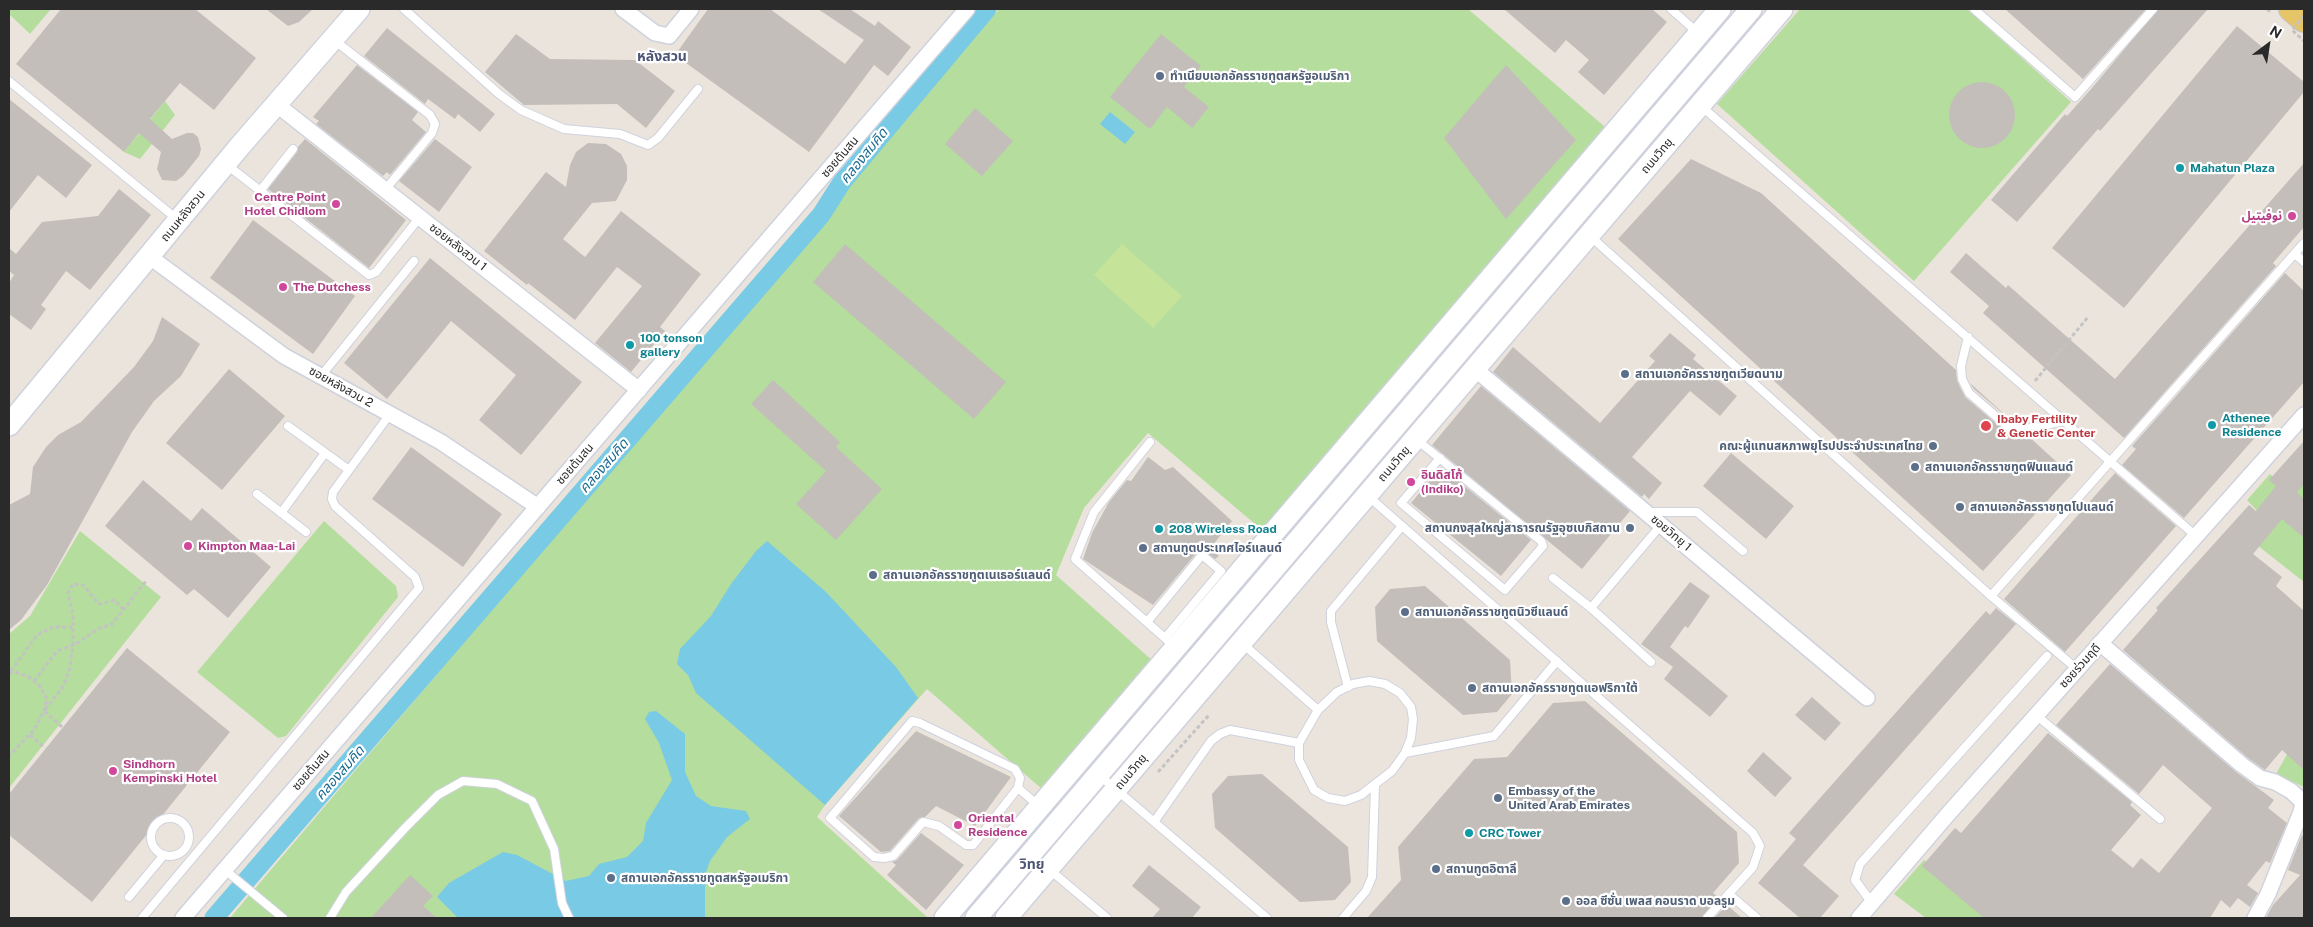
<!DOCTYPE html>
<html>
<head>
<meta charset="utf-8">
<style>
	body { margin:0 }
	#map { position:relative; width:2313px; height:927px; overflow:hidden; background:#ebe4dd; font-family:"Public Sans",sans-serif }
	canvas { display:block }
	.frame { position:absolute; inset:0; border:10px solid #2a2a2a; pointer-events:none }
	.north { position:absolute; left:2243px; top:20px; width:50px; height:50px; -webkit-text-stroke:4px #fff; paint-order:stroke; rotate:31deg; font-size:14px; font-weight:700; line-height:20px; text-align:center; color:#2a2a2a }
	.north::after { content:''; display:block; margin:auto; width:18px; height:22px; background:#2a2a2a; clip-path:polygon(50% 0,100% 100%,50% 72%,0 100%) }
</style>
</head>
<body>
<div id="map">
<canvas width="2313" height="927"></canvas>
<div class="frame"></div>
<div class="north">N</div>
</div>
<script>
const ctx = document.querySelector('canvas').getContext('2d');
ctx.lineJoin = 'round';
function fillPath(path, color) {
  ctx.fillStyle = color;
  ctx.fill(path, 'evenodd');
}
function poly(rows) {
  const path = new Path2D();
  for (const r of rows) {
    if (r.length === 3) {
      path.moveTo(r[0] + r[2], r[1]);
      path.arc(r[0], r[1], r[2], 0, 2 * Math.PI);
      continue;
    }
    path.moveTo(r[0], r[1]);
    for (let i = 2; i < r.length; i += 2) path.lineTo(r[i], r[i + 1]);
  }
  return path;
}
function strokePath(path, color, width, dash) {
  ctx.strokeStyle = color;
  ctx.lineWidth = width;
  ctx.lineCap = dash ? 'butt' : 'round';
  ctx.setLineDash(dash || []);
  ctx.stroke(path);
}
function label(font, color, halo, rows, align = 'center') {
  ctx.font = font + ' "Public Sans","Noto Sans Arabic","Noto Sans Thai",sans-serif';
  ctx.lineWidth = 4.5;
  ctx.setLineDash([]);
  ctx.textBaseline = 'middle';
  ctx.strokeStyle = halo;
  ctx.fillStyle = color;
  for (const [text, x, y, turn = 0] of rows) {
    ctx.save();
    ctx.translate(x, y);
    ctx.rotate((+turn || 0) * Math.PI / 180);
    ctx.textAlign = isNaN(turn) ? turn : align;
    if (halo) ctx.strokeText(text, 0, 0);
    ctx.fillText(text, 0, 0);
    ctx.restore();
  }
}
fillPath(poly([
	[9,9,51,9,30,34,9,14],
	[999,9,1468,9,1605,127,1262,530,1148,433,1084,508,1056,575,1154,662,1043,790,927,689,825,805,817,817,927,917,926,918,230,918,538,555,850,181],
	[1800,9,1967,9,2071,102,1914,281,1717,104],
	[165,101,175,115,140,159,124,152],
	[2270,474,2291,493,2304,479,2304,582,2257,545,2263,517,2247,500],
	[324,521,396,586,398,597,286,736,278,738,197,672],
	[80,531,161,597,9,788,9,634,30,616],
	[2290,749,2304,756,2304,787,2276,774],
	[1924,860,1989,918,1926,918,1894,894]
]), '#b5dd9d');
fillPath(poly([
	[1122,244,1182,296,1153,328,1094,275]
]), '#c6e39a');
fillPath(poly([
	[1110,112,1135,132,1125,144,1100,124],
	[767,541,826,592,896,667,918,698,825,805,696,693,688,675,677,664,680,649,711,616,731,584,756,551],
	[656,711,685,734,685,772,696,796,711,806,746,811,750,819,727,837,710,861,705,875,705,918,458,918,437,897,449,883,503,852,517,855,566,881,589,876,599,864,627,857,643,841,646,823,672,780,659,743,645,719,649,712]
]), '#78cae5');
strokePath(poly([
	[214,918,821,215,842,182,987,9]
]), '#78cae5', 19);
fillPath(poly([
	[61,9,195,9,256,58,214,110,180,83,150,119,172,139,187,133,193,133,198,137,201,149,199,156,183,176,176,181,162,180,157,169,161,152,139,133,124,152,16,64],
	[266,9,313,9,299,22,288,26],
	[708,9,770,9,845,64,864,40,818,9,850,9,875,26,878,21,911,47,888,76,874,65,809,152,675,55],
	[1504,9,1652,9,1667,22,1604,95,1578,72,1589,60,1566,40,1555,53],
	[2005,9,2146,9,2083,79],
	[2158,9,2208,9,2100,131,2098,129,2017,222,1991,200,2065,114,2067,116,2092,88],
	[2237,26,2304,82,2304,92,2124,308,2052,248],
	[387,28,495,114,480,132,458,114,455,119,428,99,425,104,364,56],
	[516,34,550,59,635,60,675,91,646,128,617,104,524,105,485,72],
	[1161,34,1201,66,1184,87,1209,107,1192,128,1167,107,1150,129,1110,97],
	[357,65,418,112,412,120,426,132,390,175,387,172,383,176,316,124,319,121,313,117],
	[1506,65,1576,140,1506,219,1444,138],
	[1982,115,33],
	[9,99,92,165,66,198,38,175,9,212],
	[975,108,1013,141,982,176,945,144],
	[305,139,406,220,369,268,268,189,297,152,298,147],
	[435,139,472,167,439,212,399,181],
	[588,143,606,144,621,154,627,166,627,180,616,201,592,203,563,239,585,257,621,211,701,274,660,327,665,331,631,372,595,343,642,286,617,267,575,320,528,283,527,285,484,251,546,172,566,187,570,165,576,152],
	[1691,159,1761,193,1956,370,1957,381,1965,397,2004,430,2013,434,2026,434,2071,475,1983,571,1618,239],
	[2304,163,2304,227,2273,263,2276,266,2124,438,1983,313,1989,306,1950,272,1966,253,2006,288,2008,285,2115,379],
	[119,189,151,215,90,290,66,271,41,305,46,309,31,330,9,314,9,283,14,275,9,271,9,248,16,254,42,222,98,216],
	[253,220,355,296,313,354,210,278],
	[845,244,1006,382,974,419,813,282],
	[430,258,582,382,521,455,479,420,516,375,451,321,387,399,344,363],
	[2285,273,2304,291,2304,382,2184,518,2122,465,2136,449,2132,446],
	[162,317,200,344,181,376,154,401,132,432,47,585,21,620,9,630,9,505,30,494,33,467,46,447,58,435,81,422,134,367,153,341],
	[1670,333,1696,355,1693,359,1737,396,1720,416,1690,391,1632,457,1662,483,1649,499,1644,494,1642,497,1493,372,1513,347,1600,423,1655,361,1649,356],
	[229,369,285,416,222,490,166,443],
	[773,380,840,442,836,447,882,489,836,540,796,504,826,471,751,404],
	[1970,383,2013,422,1974,389],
	[1481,386,1630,511,1582,569,1432,445],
	[2304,441,2304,484,2297,492,2304,499,2304,538,2282,519,2253,554,2282,577,2276,586,2304,611,2304,770,2282,750,2265,770,2248,758,2123,650,2158,610,2156,608,2249,505,2256,511,2276,486,2269,480],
	[411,447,502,514,463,567,372,499],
	[1731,453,1794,506,1766,539,1703,486],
	[1148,457,1165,470,1173,467,1232,521,1212,546,1219,556,1215,559,1203,550,1198,551,1153,605,1083,559,1092,533,1109,502,1127,480,1131,481],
	[1441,467,1531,540,1501,576,1411,503],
	[2115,473,2176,526,2065,652,2004,599],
	[143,480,191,521,202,508,271,567,228,618,194,589,187,595,105,526],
	[1690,582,1710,596,1688,628,1685,626,1670,647,1728,696,1710,717,1664,679,1673,667,1641,644],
	[1425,586,1510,660,1512,694,1497,712,1463,715,1377,641,1375,607,1390,589],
	[1996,608,2016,624,1803,865,1839,896,1820,918,1800,918,1758,883,1796,839,1789,833,1986,611,1990,615],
	[127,648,230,732,92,902,9,835,9,794],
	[2110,664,2236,772,2274,800,2268,808,2287,823,2270,863,2266,861,2247,885,2258,893,2250,907,2238,898,2230,908,2221,900,2210,918,1984,918,1922,866,1955,828,1961,833,2048,733,2132,802,2130,805,2141,815,2111,850,2133,868,2141,858,2159,873,2212,808,2163,765,2139,794,2056,725],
	[1812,697,1841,723,1825,741,1795,715],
	[1585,701,1737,832,1739,863,1713,893,1718,897,1702,918,1367,918,1401,880,1398,847,1474,759,1507,757,1553,703],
	[916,731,1011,777,975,826,936,806,925,817,919,818,890,851,881,852,839,816],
	[1763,752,1792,778,1775,797,1747,771],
	[1262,774,1348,847,1351,882,1335,900,1300,902,1215,828,1212,794,1228,776],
	[921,833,964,865,926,910,887,875,896,865,892,862,897,860],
	[2302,835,2304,837,2304,918,2266,918,2273,905,2300,875,2288,870],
	[1149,865,1201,907,1192,918,1152,918,1160,909,1132,886],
	[410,875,433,896,423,906,437,918,371,918],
	[1727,905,1742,918,1714,918]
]), '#c3beb9');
const lane = poly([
	[404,9,499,94,521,110,564,129,620,134,648,145,658,138,698,89],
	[1671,9,1698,33],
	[1974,9,2075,97,2153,9],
	[334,40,430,115,435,124,432,133,385,190],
	[9,81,178,220],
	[1701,106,2196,536],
	[227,165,369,275,376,272,420,217],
	[260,191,293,149],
	[1590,236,1991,596,2077,669],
	[2295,254,2304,262],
	[1968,337,1961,366,1962,379,1969,393,2007,426,2015,429,2030,428,2065,421],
	[321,376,414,261],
	[288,426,349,470],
	[1417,440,1541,541,1543,546,1505,590,1401,503,1440,458],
	[1150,442,1094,512,1075,559,1174,646],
	[257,494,306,532],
	[1369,497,1753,833,1760,846,1753,867,1707,918],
	[1647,512,1697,512,1743,551],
	[281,513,325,453],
	[1553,578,1591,608,1651,662],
	[1991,596,2304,243],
	[1591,608,1661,525],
	[1147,622,1202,555,1221,571,1165,638],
	[1243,644,1318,710],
	[1348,687,1331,622,1331,611,1402,526],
	[2036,715,2160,819],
	[1405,753,1411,738,1413,719,1411,707,1400,693,1385,684,1369,681,1353,684,1337,692,1318,710,1299,743,1299,760,1314,790,1328,798,1345,801,1361,795,1392,771,1405,753,1494,736,1557,661],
	[1099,775,1267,918],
	[1018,788,973,845,966,845,939,826,923,822,893,856,884,858,874,857,830,818,912,721,920,723,1015,769,1020,778,1018,788,1039,806],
	[170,837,19],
	[1154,822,1211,741,1220,734,1230,730,1299,743],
	[225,870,283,918],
	[1050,870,1107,918],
	[1729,894,1757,918],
	[129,897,163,856],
	[1872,903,1855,880,1860,864,2047,656],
	[142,918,419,588,415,577,335,506,332,499,333,492,390,414],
	[330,918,346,892,405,828,438,795,463,781,497,784,532,801,554,849,562,903,569,918],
	[1343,918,1366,891,1372,877,1375,786]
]);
const street = poly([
	[623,9,655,33,669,36,691,9],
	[276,104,639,390],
	[150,257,284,356,441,442,538,507],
	[1475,369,1867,698],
	[2100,643,2242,765,2260,778,2275,782,2291,791,2303,802,2301,812,2268,894,2255,918],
	[183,918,967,9],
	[1859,918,1949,813,2304,415]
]);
const secondary = poly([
	[9,425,240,146,359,9],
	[945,918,1720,9],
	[976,918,1751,9],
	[1006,918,1782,9]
]);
const primary = poly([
	[2291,9,2304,20]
]);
strokePath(lane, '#cfd2dd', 10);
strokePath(street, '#cfd2dd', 18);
strokePath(secondary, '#cfd2dd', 24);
strokePath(primary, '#c3c3c3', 26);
strokePath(poly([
	[2267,9,2272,13],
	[2035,381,2088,317],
	[11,671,37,635,53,627,72,627],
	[9,673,15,672,29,677,39,685,47,699,44,711,34,730,9,756],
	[34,681,57,651,76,644,98,629,112,624,146,581],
	[62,727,44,711,62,688,69,672,73,645,73,615,68,593,73,584,83,585,99,604,115,600,123,609],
	[30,735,45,748],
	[1158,772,1209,715]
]), '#c3c3c3', 3, [4, 2.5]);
strokePath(lane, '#fff', 8);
strokePath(street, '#fff', 15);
strokePath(secondary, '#fff', 21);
strokePath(primary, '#e5c567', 24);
strokePath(poly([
	[2304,16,2292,30,2304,41]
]), '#c3c3c3', 3, [4, 2.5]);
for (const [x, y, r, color] of [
	[1160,76,5,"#5c6f8a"],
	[2180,168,5,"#0f9aa8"],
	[336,204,5,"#d1479c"],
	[2292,216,5,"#d1479c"],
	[283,287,5,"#d1479c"],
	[630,345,5,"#0f9aa8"],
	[1625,374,5,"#5c6f8a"],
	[2212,425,5,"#0f9aa8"],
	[1986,426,6,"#e0444e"],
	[1933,446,5,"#5c6f8a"],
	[1915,467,5,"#5c6f8a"],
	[1411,482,5,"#d1479c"],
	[1960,507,5,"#5c6f8a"],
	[1630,528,5,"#5c6f8a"],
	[1159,529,5,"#0f9aa8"],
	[188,546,5,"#d1479c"],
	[1143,548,5,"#5c6f8a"],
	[873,575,5,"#5c6f8a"],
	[1405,612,5,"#5c6f8a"],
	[1472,688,5,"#5c6f8a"],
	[113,771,5,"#d1479c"],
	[1498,798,5,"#5c6f8a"],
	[958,825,5,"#d1479c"],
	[1469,833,5,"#0f9aa8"],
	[1436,869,5,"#5c6f8a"],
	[611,878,5,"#5c6f8a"],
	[1566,901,5,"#5c6f8a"]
]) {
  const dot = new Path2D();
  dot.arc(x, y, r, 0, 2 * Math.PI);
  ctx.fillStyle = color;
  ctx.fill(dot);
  strokePath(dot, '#fff', 2);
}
label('bold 12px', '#4e5e75', '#fff', [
	["ทำเนียบเอกอัครราชทูตสหรัฐอเมริกา",1170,76],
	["สถานเอกอัครราชทูตเวียดนาม",1635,374],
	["คณะผู้แทนสหภาพยุโรปประจำประเทศไทย",1923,446,"right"],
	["สถานเอกอัครราชทูตฟินแลนด์",1925,467],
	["สถานเอกอัครราชทูตโปแลนด์",1970,507],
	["สถานกงสุลใหญ่สาธารณรัฐอุซเบกิสถาน",1620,528,"right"],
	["สถานทูตประเทศไอร์แลนด์",1153,548],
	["สถานเอกอัครราชทูตเนเธอร์แลนด์",883,575],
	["สถานเอกอัครราชทูตนิวซีแลนด์",1415,612],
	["สถานเอกอัครราชทูตแอฟริกาใต้",1482,688],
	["Embassy of the",1508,791],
	["United Arab Emirates",1508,805],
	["สถานทูตอิตาลี",1446,869],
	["สถานเอกอัครราชทูตสหรัฐอเมริกา",621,878],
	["ออล ซีซั่น เพลส คอนราด บอลรูม",1576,901]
], 'left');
label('12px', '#2a2a2a', '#fff', [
	["ถนนวิทยุ",1657,156,-50],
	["ซอยต้นสน",840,157,-49],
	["ถนนหลังสวน",183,216,-51],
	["ซอยหลังสวน 1",458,247,38],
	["ซอยหลังสวน 2",341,387,29],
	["ซอยต้นสน",575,464,-49],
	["ถนนวิทยุ",1394,464,-49],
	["ซอยวิทยุ 1",1671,533,40],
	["ซอยร่วมฤดี",2080,666,-48],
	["ซอยต้นสน",311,770,-49],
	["ถนนวิทยุ",1131,772,-50]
]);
label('bold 12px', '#0d838f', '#fff', [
	["Mahatun Plaza",2190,168],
	["100 tonson",640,338],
	["gallery",640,352],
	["Athenee",2222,418],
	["Residence",2222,432],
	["208 Wireless Road",1169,529],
	["CRC Tower",1479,833]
], 'left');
label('bold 12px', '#b23c85', '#fff', [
	["Centre Point",326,197,"right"],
	["Hotel Chidlom",326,211,"right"],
	["نوفيتيل",2282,216,"right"],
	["The Dutchess",293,287],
	["อินดิสโก้",1421,475],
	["(Indiko)",1421,489],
	["Kimpton Maa-Lai",198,546],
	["Sindhorn",123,764],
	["Kempinski Hotel",123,778],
	["Oriental",968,818],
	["Residence",968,832]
], 'left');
label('bold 12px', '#be3a42', '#fff', [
	["Ibaby Fertility",1997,419],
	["& Genetic Center",1997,433]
], 'left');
label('bold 14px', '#4e5677', '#fff', [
	["หลังสวน",662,57],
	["วิทยุ",1032,865]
]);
label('italic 14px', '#18698f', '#fff', [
	["คลองสมคิด",864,156,-51],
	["คลองสมคิด",604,466,-49],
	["คลองสมคิด",340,773,-49]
]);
</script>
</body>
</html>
